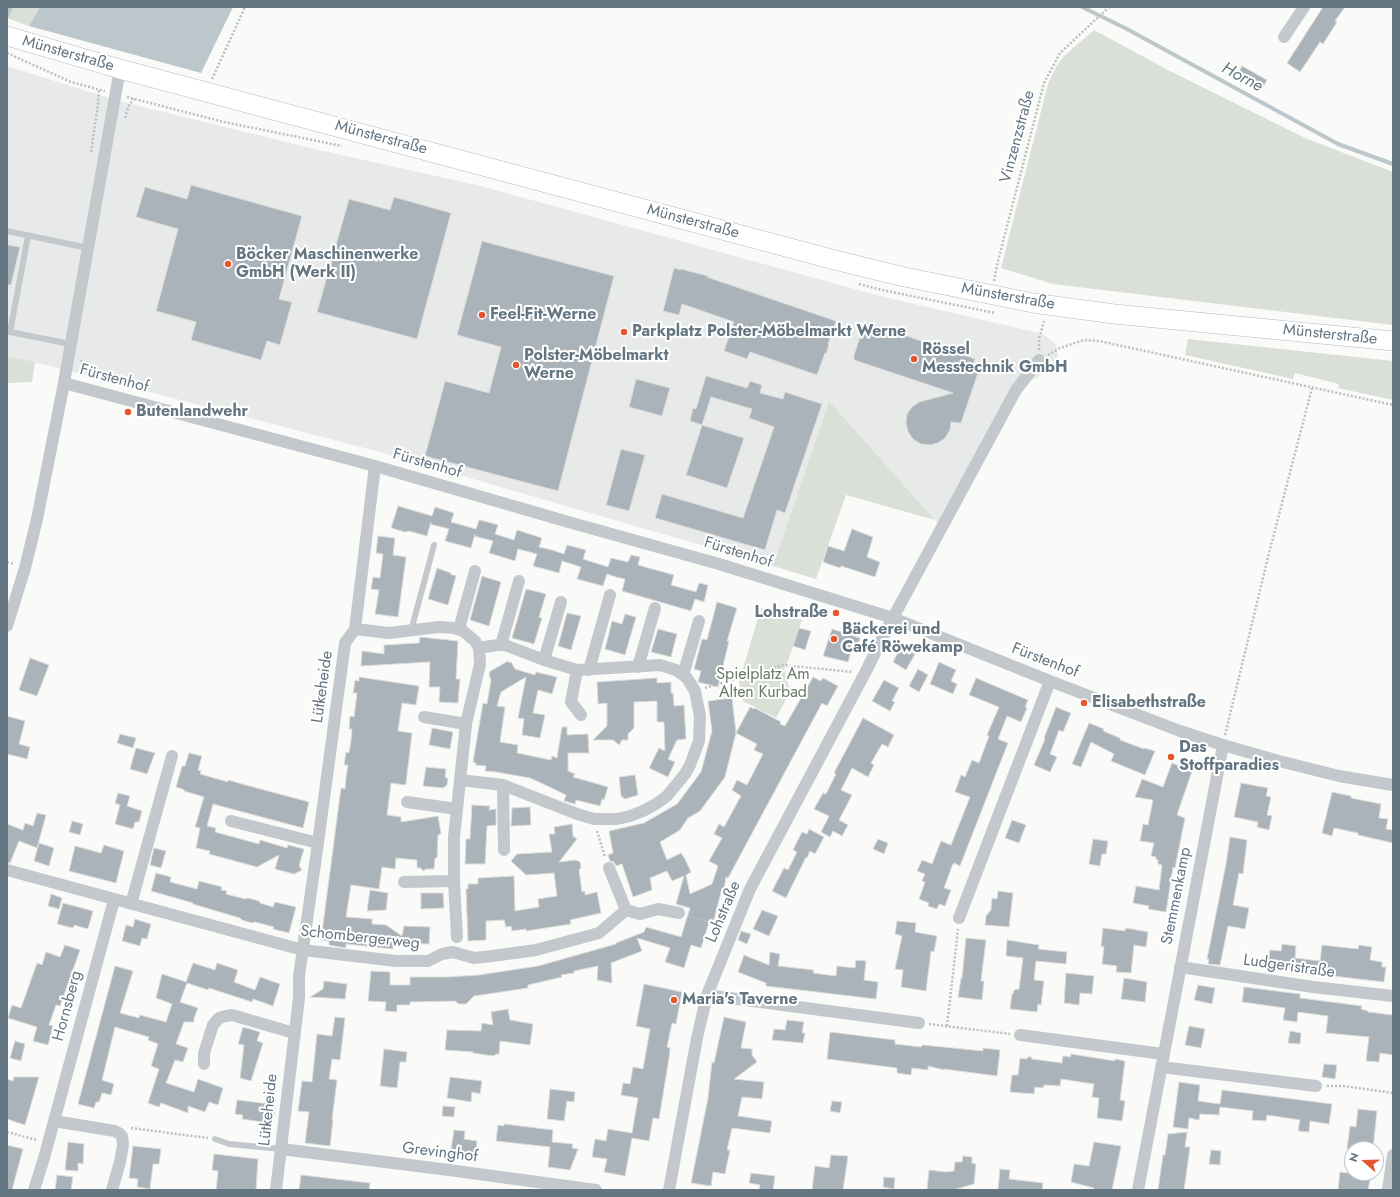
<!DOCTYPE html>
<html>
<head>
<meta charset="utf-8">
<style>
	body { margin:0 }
	#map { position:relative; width:1400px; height:1197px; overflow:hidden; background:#fafaf8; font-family:Jost,sans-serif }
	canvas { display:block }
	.frame { position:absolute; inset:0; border:8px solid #657683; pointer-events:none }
	.north { position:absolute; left:1344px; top:1141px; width:40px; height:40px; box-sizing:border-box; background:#fff; border:1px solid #c1c8cd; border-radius:50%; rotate:290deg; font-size:11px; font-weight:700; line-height:16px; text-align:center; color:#657683 }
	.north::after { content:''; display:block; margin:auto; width:14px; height:18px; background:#e4572e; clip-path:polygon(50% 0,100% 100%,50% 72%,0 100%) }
</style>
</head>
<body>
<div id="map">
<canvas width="1400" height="1197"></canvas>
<div class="frame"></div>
<div class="north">N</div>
</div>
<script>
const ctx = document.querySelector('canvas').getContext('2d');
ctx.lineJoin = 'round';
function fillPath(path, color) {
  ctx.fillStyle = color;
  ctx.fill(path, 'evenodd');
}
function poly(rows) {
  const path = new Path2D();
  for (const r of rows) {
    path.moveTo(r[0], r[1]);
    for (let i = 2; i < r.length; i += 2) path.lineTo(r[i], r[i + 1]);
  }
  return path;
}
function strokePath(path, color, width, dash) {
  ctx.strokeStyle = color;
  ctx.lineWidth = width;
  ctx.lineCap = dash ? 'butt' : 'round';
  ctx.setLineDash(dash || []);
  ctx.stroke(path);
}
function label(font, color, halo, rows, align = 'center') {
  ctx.font = font + ' Jost,sans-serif';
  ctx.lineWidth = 4;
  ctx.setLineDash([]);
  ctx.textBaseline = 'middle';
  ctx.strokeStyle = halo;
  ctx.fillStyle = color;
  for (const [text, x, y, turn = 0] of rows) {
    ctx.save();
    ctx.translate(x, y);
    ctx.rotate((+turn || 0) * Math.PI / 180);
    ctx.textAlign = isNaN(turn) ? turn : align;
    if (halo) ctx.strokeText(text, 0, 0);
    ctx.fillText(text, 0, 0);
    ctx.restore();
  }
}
fillPath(poly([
	[7,66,93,93,131,104,319,150,481,186,880,296,1039,333,1046,336,1056,344,1058,357,1056,363,1052,368,1030,382,1019,391,944,530,829,401,773,566,380,452,50,366,7,356]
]), '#e8e9e9');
fillPath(poly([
	[7,7,40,7,29,26,7,18],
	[1094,30,1168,70,1305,138,1393,172,1393,325,1053,284,1001,268,1048,84,1056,67,1064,56],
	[1188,339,1393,361,1393,400,1338,388,1339,384,1295,373,1293,379,1185,355],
	[7,356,35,362,32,382,7,383],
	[829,401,935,520,846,495,816,579,773,566],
	[761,608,802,620,788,661,784,669,790,692,776,718,743,701,739,682]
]), '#dadfd7');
fillPath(poly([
	[40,7,233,7,201,73,29,26]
]), '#bbc7cb');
strokePath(poly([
	[1082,7,1125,28,1338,144,1393,164],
	[7,16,11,7]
]), '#bbc7cb', 4);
const building = poly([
	[1323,7,1345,7,1335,21,1337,22,1323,44,1320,42,1300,72,1287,63,1323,7],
	[1242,66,1267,80,1262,89,1258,87,1256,91,1235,79,1242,66],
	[191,185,302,216,279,299,292,302,280,345,267,341,261,360,191,340,196,322,156,311,178,229,136,217,145,187,187,199,191,185],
	[394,197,451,213,417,339,317,312,349,199,390,210,394,197],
	[482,241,614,276,558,491,425,456,445,381,489,393,501,347,457,335,482,241],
	[7,245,20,247,11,285,7,285,7,245],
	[674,268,681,270,681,269,708,276,707,277,836,321,828,344,829,345,826,354,825,353,817,375,750,352,747,359,724,351,734,322,682,304,679,315,663,311,674,268],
	[865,322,975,359,972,368,979,370,961,423,951,422,950,430,945,438,938,443,930,445,921,444,913,439,908,432,906,423,907,414,912,407,919,402,953,393,854,360,854,355,865,322],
	[706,376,747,388,750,381,762,385,760,393,783,399,785,392,822,404,785,513,777,510,765,550,655,518,662,494,743,518,774,427,749,418,752,409,711,397,702,425,690,421,693,408,696,409,706,376],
	[636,379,670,388,662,416,629,407,636,379],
	[702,425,744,438,727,488,686,475,702,425],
	[621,449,645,455,629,511,606,505,621,449],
	[398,506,432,516,435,507,454,513,451,522,476,529,479,520,488,522,498,525,495,534,514,540,517,530,542,538,539,547,552,550,564,554,567,545,586,550,583,559,608,567,611,558,628,562,631,555,640,557,638,565,674,575,671,585,696,592,699,583,708,585,704,602,695,599,691,611,622,591,625,579,616,577,607,574,603,586,577,579,581,567,562,561,559,573,533,566,537,554,518,549,515,561,489,553,493,541,474,536,475,534,471,548,445,541,449,529,430,524,431,522,427,536,409,531,405,532,391,528,398,506],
	[852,529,873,537,867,557,880,562,875,577,841,566,840,568,823,562,828,546,844,551,852,529],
	[378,536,395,538,393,555,406,557,398,617,375,614,379,590,371,589,373,577,380,578,383,554,376,553,378,536],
	[437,568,451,573,450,574,456,576,448,605,428,599,437,568],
	[482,576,501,582,489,626,470,620,482,576],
	[526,589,546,594,539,617,542,618,534,644,512,638,526,589],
	[717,602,737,608,727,641,729,641,718,687,698,682,701,671,694,669,702,639,707,640,717,602],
	[567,613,581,616,571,650,558,646,567,613],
	[625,614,636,617,625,655,605,649,612,621,622,624,625,614],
	[799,628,811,631,805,650,793,646,799,628],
	[658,629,677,634,671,657,651,652,658,629],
	[832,629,860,638,855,653,851,652,848,662,823,656,832,629],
	[420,637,458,641,456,679,460,679,458,703,439,702,440,687,429,687,430,662,361,666,362,651,384,654,384,645,419,643,420,637],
	[901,647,915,654,906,670,893,662,901,647],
	[30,658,49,665,37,696,19,690,30,658],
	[508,661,509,663,511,662,515,669,535,675,536,672,557,677,552,694,538,690,533,713,545,715,540,738,522,735,524,719,518,718,526,677,501,692,497,706,505,707,500,742,518,745,517,753,551,760,552,756,557,758,562,727,567,727,567,735,588,734,589,753,568,753,568,771,575,774,573,777,608,787,604,800,602,799,600,806,576,800,575,804,564,801,566,795,539,782,530,778,496,772,485,771,486,766,475,765,476,763,473,762,483,703,487,704,491,680,489,675,490,674,489,672,508,661],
	[939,662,956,670,951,681,957,684,953,694,930,684,939,662],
	[918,669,928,675,919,692,909,686,918,669],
	[359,677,419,686,416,705,402,703,398,731,412,733,406,783,405,785,391,783,387,815,401,817,401,822,438,816,441,834,438,835,437,858,435,858,434,869,426,869,423,871,421,868,417,868,417,860,396,858,395,869,382,867,379,889,351,885,346,917,372,919,372,924,386,925,402,936,404,926,430,927,429,944,394,943,393,949,346,944,346,948,329,945,329,941,321,940,341,788,345,789,346,777,348,765,344,765,346,752,349,753,351,741,352,729,349,729,350,716,354,717,357,693,353,693,354,687,355,680,359,681,359,677],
	[813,677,821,681,823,678,838,686,827,706,822,703,728,878,726,877,724,889,722,888,714,920,710,919,701,948,691,945,684,968,665,962,670,948,637,938,642,951,611,963,612,983,597,980,598,966,574,971,574,973,561,975,562,977,528,985,528,988,474,996,466,1004,459,1004,455,1001,410,1002,410,1005,397,1005,397,1012,385,1011,386,1002,368,1001,371,971,390,972,390,985,410,985,410,977,447,977,479,975,538,966,616,944,616,943,644,932,646,927,681,937,690,908,676,904,684,876,672,881,667,871,650,878,652,890,633,897,622,864,616,866,614,862,610,861,608,855,613,853,609,831,644,823,677,804,701,772,712,731,708,701,732,698,736,733,750,707,754,709,755,708,781,722,780,724,785,726,813,677],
	[736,733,757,744,754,750,763,754,747,785,737,780,732,790,741,796,724,827,719,824,714,834,722,838,709,861,718,866,712,884,690,894,686,875,691,872,685,859,681,853,667,860,660,842,680,830,688,818,700,811,725,777,736,733],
	[657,678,657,683,671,682,671,693,673,693,674,706,684,705,686,739,677,740,668,759,675,762,668,777,649,768,659,748,665,751,664,722,657,722,657,701,634,702,634,728,628,734,628,740,622,740,619,745,613,740,593,740,607,726,607,703,598,704,597,682,657,678],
	[976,678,1028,700,1025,707,1027,708,1021,722,1007,716,998,739,1008,743,960,866,954,863,952,866,944,888,951,890,945,906,939,904,937,909,928,906,929,903,919,899,925,882,922,881,925,874,917,871,922,860,932,864,941,841,951,845,970,797,955,792,961,775,965,777,972,760,979,763,989,736,987,735,999,707,969,695,976,678],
	[884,680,899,688,892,701,895,702,890,711,872,701,884,680],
	[1056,707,1071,713,1063,732,1059,730,1050,754,1057,757,1050,772,1034,765,1045,739,1044,738,1056,707],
	[7,716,25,721,19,744,30,747,27,759,7,754,7,716],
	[863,718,894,735,888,747,882,744,871,763,874,765,868,777,852,768,841,790,852,795,839,820,848,825,842,836,833,831,830,837,821,832,829,816,814,809,823,793,826,794,836,774,834,773,863,718],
	[1089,723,1104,729,1103,731,1120,738,1120,740,1144,749,1144,748,1155,751,1145,775,1111,761,1114,754,1091,742,1081,767,1072,764,1089,723],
	[432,728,453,732,450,749,429,745,432,728],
	[120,734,136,738,133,748,117,743,120,734],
	[136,748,155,753,147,774,130,769,136,748],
	[189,753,202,756,198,770,201,771,200,774,228,782,228,780,242,784,309,802,303,828,213,804,207,826,216,828,215,832,259,844,260,840,287,848,288,845,304,849,299,866,302,870,294,874,275,869,279,855,257,867,209,854,210,851,196,848,200,828,195,827,204,797,184,791,185,790,176,787,182,766,185,766,189,753],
	[1172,763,1192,771,1177,815,1185,818,1175,868,1173,867,1166,912,1148,909,1149,906,1133,903,1136,886,1159,890,1162,865,1158,864,1158,860,1156,859,1156,857,1151,856,1154,843,1140,841,1143,824,1148,825,1153,800,1135,797,1142,779,1163,787,1172,763],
	[426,767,446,769,445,777,448,779,447,785,443,788,423,786,426,767],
	[635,775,638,795,625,799,621,796,619,777,635,775],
	[1241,783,1268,788,1266,796,1271,797,1267,815,1272,816,1269,830,1257,827,1258,822,1234,817,1241,783],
	[1332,792,1351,796,1351,798,1381,804,1379,818,1388,819,1386,829,1393,830,1393,843,1358,835,1358,833,1334,828,1332,836,1322,833,1332,792],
	[118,793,130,796,127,806,142,811,139,822,135,822,133,829,115,824,120,805,115,803,118,793],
	[472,805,490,806,489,810,496,809,496,825,487,826,485,864,465,864,466,839,470,839,472,805],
	[530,807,531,825,511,826,512,808,530,807],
	[37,813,46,815,37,848,19,841,10,863,7,863,7,824,23,830,25,823,33,826,37,813],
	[1012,820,1026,825,1019,843,1005,838,1012,820],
	[72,821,83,824,80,835,69,832,72,821],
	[572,824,573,836,577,839,559,862,576,860,580,862,581,868,579,870,582,892,585,891,585,895,597,892,601,913,570,920,571,924,526,931,526,929,512,931,511,926,506,927,504,920,486,921,486,940,468,941,466,889,468,889,468,884,478,884,478,878,514,876,515,911,539,907,538,899,557,896,554,873,526,875,511,861,517,854,552,852,549,834,555,834,554,827,572,824],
	[809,829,824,837,815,854,810,851,807,858,806,857,786,898,772,891,784,868,788,870,797,852,793,850,802,832,807,834,809,829],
	[1230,837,1247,840,1243,874,1239,873,1233,905,1249,908,1245,929,1228,926,1220,965,1208,964,1209,959,1207,959,1226,864,1230,837],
	[878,839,888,843,884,854,873,849,878,839],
	[1093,839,1108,841,1106,854,1102,854,1100,866,1089,864,1093,839],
	[39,843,54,848,49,866,34,861,39,843],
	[104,845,124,851,116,883,69,871,75,846,101,853,104,845],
	[154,848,166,851,161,868,150,865,154,848],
	[156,873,171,877,170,882,197,889,199,881,222,887,221,890,227,891,226,894,245,899,248,898,259,901,260,903,273,907,275,902,296,907,289,933,273,929,274,927,255,922,252,923,242,920,240,918,193,904,193,903,151,891,156,873],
	[370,890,388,893,386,910,367,911,370,890],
	[998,891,1013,893,1009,927,985,925,986,916,991,910,992,898,997,899,998,891],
	[421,893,443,893,444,908,421,909,421,893],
	[51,894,62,898,59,909,48,906,51,894],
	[63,903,93,911,88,929,74,925,73,928,57,924,63,903],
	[762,910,778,916,769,936,753,929,762,910],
	[135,919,151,924,147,939,142,938,140,946,122,941,126,925,133,927,135,919],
	[897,921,916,923,915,932,937,936,934,952,931,951,926,991,901,987,903,970,895,969,902,936,895,934,897,921],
	[1103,928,1125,931,1126,928,1148,932,1146,947,1134,945,1131,973,1116,972,1117,966,1102,964,1104,947,1101,946,1103,928],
	[741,931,751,934,747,944,738,940,741,931],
	[966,938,986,940,981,981,984,981,982,1000,958,997,961,978,962,978,966,938],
	[1007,940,1039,945,1038,949,1067,952,1066,964,1036,961,1034,980,1044,981,1041,1005,1038,1004,1037,1012,1010,1009,1012,994,1013,994,1014,990,1019,989,1023,958,1006,956,1007,940],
	[1282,944,1296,946,1295,958,1320,961,1322,945,1358,949,1359,945,1372,947,1370,960,1382,962,1382,967,1386,967,1384,982,1316,974,1316,976,1298,973,1298,970,1268,967,1269,962,1265,958,1269,954,1270,950,1281,951,1282,944],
	[65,945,80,950,60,1006,56,1005,49,1025,53,1026,48,1045,33,1041,37,1027,8,1018,12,1005,21,1008,37,963,42,965,46,952,60,957,65,945],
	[770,952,780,954,778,966,814,970,813,973,836,976,837,966,855,968,856,960,866,961,864,980,878,982,876,999,766,986,766,983,738,972,744,955,769,965,770,952],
	[193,963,215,970,217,963,238,970,234,982,255,990,260,977,280,984,273,1006,253,999,252,1002,209,988,208,990,187,983,180,1002,198,1008,194,1018,194,1022,184,1022,176,1044,188,1048,183,1062,175,1060,166,1083,194,1092,198,1079,223,1088,218,1105,209,1102,205,1112,188,1106,188,1113,161,1103,159,1107,148,1103,159,1069,151,1066,158,1044,148,1040,149,1037,115,1027,102,1080,114,1084,111,1095,102,1093,99,1102,96,1102,94,1108,78,1104,115,966,133,971,120,1013,139,1018,140,1015,166,1022,172,1004,156,998,162,974,186,982,193,963],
	[1066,973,1094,976,1092,994,1080,993,1079,1005,1064,1003,1066,973],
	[1124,978,1147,982,1145,1002,1121,999,1124,978],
	[324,981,347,984,345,999,310,997,323,989,324,981],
	[644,984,682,992,676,1024,672,1023,667,1047,670,1048,669,1058,659,1119,653,1118,649,1141,632,1138,625,1176,604,1172,607,1159,592,1157,595,1139,606,1141,608,1129,632,1133,638,1098,621,1095,623,1083,630,1084,633,1067,643,1069,650,1029,636,1026,644,984],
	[1198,985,1215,988,1212,1004,1194,1000,1198,985],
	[1244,987,1300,994,1300,998,1362,1006,1361,1009,1368,1011,1368,1012,1393,1015,1393,1055,1380,1053,1379,1062,1366,1061,1369,1037,1326,1033,1328,1016,1298,1012,1297,1022,1283,1020,1285,1008,1242,1002,1244,987],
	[508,1009,510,1020,533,1024,530,1045,500,1041,499,1054,496,1054,494,1056,473,1053,473,1052,445,1050,447,1030,481,1031,482,1023,493,1025,491,1012,508,1009],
	[335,1017,345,1018,340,1060,332,1059,329,1079,337,1080,332,1120,333,1120,330,1146,305,1143,309,1112,298,1111,302,1081,312,1082,317,1034,332,1036,335,1017],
	[724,1017,746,1022,741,1048,752,1049,752,1055,757,1062,734,1079,764,1082,762,1099,742,1097,738,1116,772,1121,770,1133,732,1128,727,1150,730,1150,725,1174,713,1172,711,1186,691,1183,708,1098,712,1062,714,1063,724,1017],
	[787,1020,804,1022,802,1033,805,1033,803,1043,772,1040,774,1029,785,1030,787,1020],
	[1189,1026,1205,1029,1201,1048,1185,1045,1189,1026],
	[243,1027,260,1032,257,1041,263,1043,251,1081,240,1078,244,1045,238,1044,243,1027],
	[1290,1031,1301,1033,1300,1044,1288,1043,1290,1031],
	[830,1032,895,1040,895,1044,921,1047,923,1045,983,1051,983,1048,1000,1050,997,1076,944,1069,944,1070,928,1066,928,1070,912,1068,911,1075,897,1073,897,1068,827,1059,830,1032],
	[15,1041,25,1044,21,1061,10,1058,15,1041],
	[384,1049,407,1052,406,1062,400,1062,397,1088,380,1086,384,1049],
	[1071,1054,1115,1061,1115,1059,1125,1061,1120,1100,1125,1101,1122,1121,1097,1118,1099,1098,1092,1097,1094,1084,1061,1079,1060,1086,1044,1085,1043,1088,1035,1087,1034,1094,1010,1092,1012,1075,1018,1075,1020,1058,1026,1059,1030,1056,1032,1059,1062,1063,1063,1056,1070,1057,1071,1054],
	[1324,1064,1337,1065,1335,1079,1322,1077,1324,1064],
	[14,1077,39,1077,25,1125,7,1119,7,1079,13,1081,14,1077],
	[450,1077,482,1081,480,1094,472,1092,471,1102,447,1098,450,1077],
	[1179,1082,1200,1085,1198,1101,1220,1104,1222,1090,1332,1104,1329,1124,1310,1121,1309,1132,1298,1131,1300,1120,1267,1115,1266,1121,1252,1120,1253,1111,1220,1107,1219,1115,1200,1114,1199,1120,1189,1118,1188,1129,1173,1127,1179,1082],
	[550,1089,575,1092,574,1102,567,1101,564,1121,547,1119,550,1089],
	[237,1100,270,1104,270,1107,275,1108,271,1135,260,1133,262,1122,242,1119,243,1115,235,1114,237,1100],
	[832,1101,842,1102,840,1113,830,1111,832,1101],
	[443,1106,455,1107,454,1117,442,1116,443,1106],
	[1358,1109,1377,1111,1373,1149,1347,1149,1350,1126,1356,1127,1358,1109],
	[504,1124,553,1130,552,1142,573,1144,572,1148,578,1149,570,1170,548,1167,550,1147,496,1141,498,1125,504,1126,504,1124],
	[454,1130,465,1131,464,1139,477,1141,475,1159,450,1156,454,1130],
	[1187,1132,1185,1147,1190,1147,1184,1190,1158,1190,1163,1155,1165,1155,1168,1134,1187,1132],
	[68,1142,84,1144,83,1164,78,1163,78,1171,65,1170,68,1142],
	[1094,1142,1121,1146,1112,1190,1094,1190,1094,1188,1071,1182,1074,1164,1089,1166,1094,1142],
	[7,1145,23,1149,12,1190,7,1190,7,1145],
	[133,1146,161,1149,159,1164,153,1164,150,1189,137,1187,138,1179,129,1178,133,1146],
	[1211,1150,1221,1151,1220,1165,1209,1164,1211,1150],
	[214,1154,258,1159,256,1190,216,1190,218,1171,212,1170,214,1154],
	[831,1155,848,1156,843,1190,812,1190,815,1166,829,1168,831,1155],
	[963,1156,972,1157,972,1163,976,1164,974,1184,953,1190,927,1190,929,1170,945,1172,954,1171,955,1162,962,1162,963,1156],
	[1000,1169,1010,1170,1009,1179,1043,1183,1042,1190,998,1190,1000,1169],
	[1340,1172,1355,1174,1354,1177,1370,1180,1368,1190,1338,1190,1340,1172],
	[751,1173,775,1176,773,1190,759,1190,760,1185,749,1183,751,1173],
	[57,1175,73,1177,71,1190,55,1190,57,1175],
	[301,1175,370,1183,369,1190,299,1190,301,1175],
	[884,1177,895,1178,894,1189,883,1187,884,1177]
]);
fillPath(building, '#aab3b9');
strokePath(building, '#dcdcda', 1);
const primary = poly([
	[7,36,120,69,831,259,900,276,1033,303,1114,314,1393,341]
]);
strokePath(primary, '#b5babe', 20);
strokePath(poly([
	[7,53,71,82,105,91],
	[212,79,245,7],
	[127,97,224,122,342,146],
	[125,118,129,105,134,99],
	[91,152,98,104,99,89],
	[994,281,997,265,1044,83,1060,53,1109,7],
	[859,284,882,290,995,313],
	[1039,350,1039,339,1044,321],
	[1048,355,1060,348,1084,340,1099,341,1393,405],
	[81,360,88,373,94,378],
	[7,562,14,564],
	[705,688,783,665,853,672],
	[1225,735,1268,557,1312,388],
	[597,831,605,857],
	[689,916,722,926],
	[929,1024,1010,1034],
	[947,1026,958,929],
	[1327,1086,1343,1086,1393,1093],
	[131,1128,208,1138],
	[7,1132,37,1140]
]), '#bbbfc2', 2.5, [2, 2]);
strokePath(poly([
	[7,231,88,248],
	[28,236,10,332,70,344],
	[411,631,434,545],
	[215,1139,229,1144,281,1149]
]), '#c3c8cc', 6);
strokePath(poly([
	[1284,37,1304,7],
	[64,383,375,466,572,523,719,564,893,618,1050,681,1180,731,1223,745,1279,761,1339,776,1393,785],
	[7,626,25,568,37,519,63,388,120,69],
	[355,629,389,633,439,627,454,628,463,631,475,641,479,648,480,664,466,724,454,837,454,881,457,937],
	[459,629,475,571],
	[501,645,519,581],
	[544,660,561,602],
	[638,667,655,608],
	[577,670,571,702,581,715],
	[589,670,610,595],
	[683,675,699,621],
	[424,717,466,724],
	[460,780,503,785,577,814,594,819,617,819,630,816,643,811,656,804,667,796,685,774,690,765,699,741,700,716,695,691,687,678,676,670,660,665,577,670,544,660,505,645,498,645,479,648],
	[503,785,504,850],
	[407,802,457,809],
	[231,821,318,843],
	[609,868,626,910],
	[7,870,303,950,396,961,428,961,442,954,453,952,474,958,492,956,536,950,599,933,626,910,640,914,658,909,679,913],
	[404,882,454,881],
	[131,904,172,756],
	[959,918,1050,681],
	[1180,967,1313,987,1393,996],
	[707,995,919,1023],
	[1020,1035,1163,1054],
	[204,1064,204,1053,213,1025,219,1018,226,1016,232,1015,294,1033],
	[1161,1067,1316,1086],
	[54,1121,115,1131,120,1134,122,1136,123,1145,120,1162,112,1190],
	[281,1149,449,1170,596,1190],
	[34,1190,44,1158,114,900],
	[276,1190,299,998,299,976,318,843,345,643,355,629,375,466],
	[669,1190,697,1038,707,995,750,889,865,673,888,627,1016,390,1039,360],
	[1138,1190,1223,745],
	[1388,1190,1393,1155]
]), '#c3c8cc', 12);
strokePath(primary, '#fff', 19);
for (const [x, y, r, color] of [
	[228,264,4,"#e4572e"],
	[482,315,4,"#e4572e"],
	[624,332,4,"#e4572e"],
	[914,359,4,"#e4572e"],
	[516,365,4,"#e4572e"],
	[128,412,4,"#e4572e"],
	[836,613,4,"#e4572e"],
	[834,639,4,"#e4572e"],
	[1084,703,4,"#e4572e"],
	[1171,757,4,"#e4572e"],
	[674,1000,4,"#e4572e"]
]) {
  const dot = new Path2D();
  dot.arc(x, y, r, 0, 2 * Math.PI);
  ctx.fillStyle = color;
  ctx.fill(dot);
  strokePath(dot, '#fff', 1.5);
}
label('16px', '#657683', '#fff', [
	["Münsterstraße",68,54,16],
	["Vinzenzstraße",1018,137,-75],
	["Münsterstraße",381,138,15],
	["Münsterstraße",693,222,15],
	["Münsterstraße",1008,297,10],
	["Münsterstraße",1330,335,6],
	["Fürstenhof",114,379,15],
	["Fürstenhof",427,464,16],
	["Fürstenhof",738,553,17],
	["Fürstenhof",1045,661,21],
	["Lütkeheide",323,687,-82],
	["Stemmenkamp",1177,896,-79],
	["Lohstraße",724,912,-67],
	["Schombergerweg",360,938,6],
	["Ludgeristraße",1289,967,8],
	["Hornsberg",68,1006,-75],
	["Lütkeheide",269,1110,-84],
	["Grevinghof",440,1153,7]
]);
label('bold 16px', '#657683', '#fff', [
	["Böcker Maschinenwerke",236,255],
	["GmbH (Werk II)",236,273],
	["Feel-Fit-Werne",490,315],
	["Parkplatz Polster-Möbelmarkt Werne",632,332],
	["Rössel",922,350],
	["Messtechnik GmbH",922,368],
	["Polster-Möbelmarkt",524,356],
	["Werne",524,374],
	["Butenlandwehr",136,412],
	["Lohstraße",828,613,"right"],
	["Bäckerei und",842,630],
	["Café Röwekamp",842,648],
	["Elisabethstraße",1092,703],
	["Das",1179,748],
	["Stoffparadies",1179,766],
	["Maria's Taverne",682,1000]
], 'left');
label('16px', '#687a64', '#fff', [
	["Spielplatz Am",763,675],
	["Alten Kurbad",763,693]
]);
label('italic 17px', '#60757c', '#fff', [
	["Horne",1242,78,28]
]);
</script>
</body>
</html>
